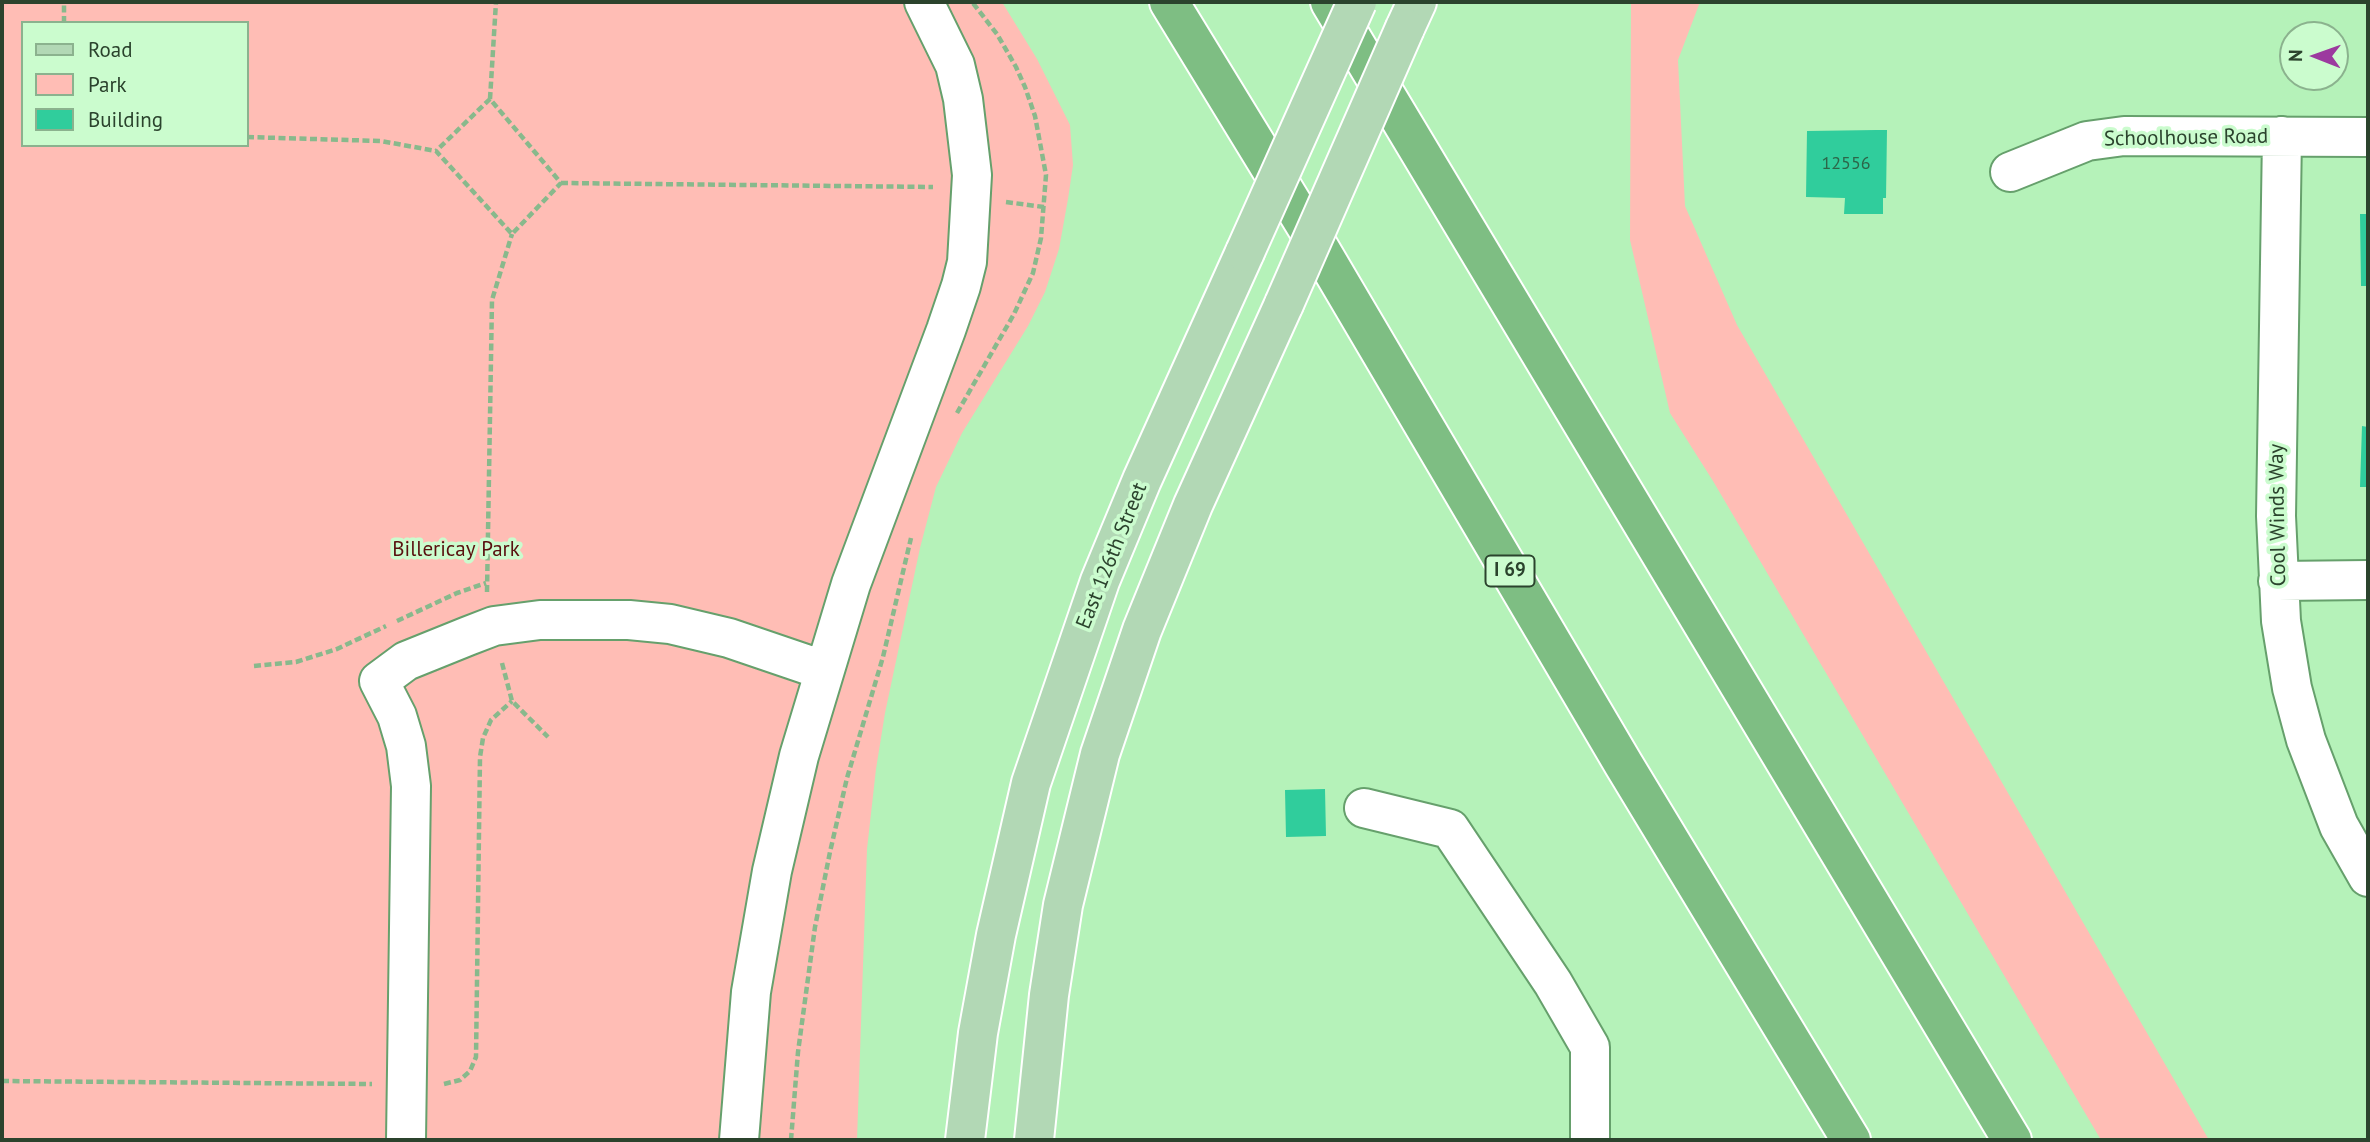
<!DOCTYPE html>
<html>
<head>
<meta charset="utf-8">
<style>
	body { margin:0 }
	#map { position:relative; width:2370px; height:1142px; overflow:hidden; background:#b5f2b9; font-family:"PT Sans",sans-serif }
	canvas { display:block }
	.frame { position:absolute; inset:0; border:4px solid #2b432d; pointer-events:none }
	.legend { position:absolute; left:21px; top:21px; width:228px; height:126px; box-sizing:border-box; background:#cbfcce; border:2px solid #8bb28e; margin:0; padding:9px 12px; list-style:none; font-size:21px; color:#2b432d }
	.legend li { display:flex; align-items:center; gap:14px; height:35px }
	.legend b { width:35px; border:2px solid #8bb28e }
	.north { position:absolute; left:2279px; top:21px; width:70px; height:70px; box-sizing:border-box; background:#cbfcce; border:2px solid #8bb28e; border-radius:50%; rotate:271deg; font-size:19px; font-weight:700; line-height:28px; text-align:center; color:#2b432d }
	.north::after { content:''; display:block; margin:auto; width:24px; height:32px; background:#9c399f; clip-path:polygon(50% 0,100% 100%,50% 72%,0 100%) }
</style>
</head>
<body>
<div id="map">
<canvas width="2370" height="1142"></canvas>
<div class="frame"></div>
<ul class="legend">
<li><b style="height:9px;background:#b2d8b5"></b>Road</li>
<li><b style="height:19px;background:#ffbdb5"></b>Park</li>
<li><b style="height:19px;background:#30cd9c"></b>Building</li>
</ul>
<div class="north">N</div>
</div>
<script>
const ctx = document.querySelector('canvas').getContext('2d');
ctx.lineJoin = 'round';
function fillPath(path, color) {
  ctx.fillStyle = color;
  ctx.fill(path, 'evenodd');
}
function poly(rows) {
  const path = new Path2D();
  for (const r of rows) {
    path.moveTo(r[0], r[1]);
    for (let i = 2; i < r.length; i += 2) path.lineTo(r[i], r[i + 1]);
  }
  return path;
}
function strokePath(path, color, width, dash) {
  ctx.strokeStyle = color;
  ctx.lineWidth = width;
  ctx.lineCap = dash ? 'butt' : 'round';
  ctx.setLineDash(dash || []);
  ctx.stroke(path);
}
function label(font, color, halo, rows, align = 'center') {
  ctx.font = font + ' "PT Sans",sans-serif';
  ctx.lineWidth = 7;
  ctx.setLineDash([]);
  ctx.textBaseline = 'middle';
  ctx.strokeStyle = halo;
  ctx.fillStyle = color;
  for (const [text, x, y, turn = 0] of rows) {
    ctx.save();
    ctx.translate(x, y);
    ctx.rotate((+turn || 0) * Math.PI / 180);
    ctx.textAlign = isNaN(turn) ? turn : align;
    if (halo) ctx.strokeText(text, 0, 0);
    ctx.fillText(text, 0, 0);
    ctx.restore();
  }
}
fillPath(poly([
	[2,2,1002,2,1037,59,1070,125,1073,165,1068,199,1059,249,1045,292,1028,326,962,433,936,487,920,548,885,713,876,769,867,849,857,1140,2,1140],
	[23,23,247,23,247,145,23,145],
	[1631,2,1700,2,1678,60,1685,206,1737,325,2209,1140,2101,1140,1713,481,1670,413,1630,240]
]), '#ffbdb5');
fillPath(poly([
	[1876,130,1887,130,1886,198,1883,198,1883,214,1844,214,1845,198,1806,197,1807,131],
	[2360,214,2368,214,2368,286,2361,286],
	[2362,426,2368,427,2368,487,2360,487],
	[1325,789,1326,836,1286,837,1285,790]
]), '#30cd9c');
const minor = poly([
	[2282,136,2276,516,2281,621,2292,688,2306,740,2339,826,2368,877],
	[2010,172,2087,141,2124,136,2368,137],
	[2278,581,2368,580],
	[1364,808,1450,829,1553,983,1590,1047,1590,1140],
	[406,1140,411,786,406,746,397,716,379,681,406,661,468,636,494,626,540,620,629,620,670,624,729,638,823,670],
	[739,1140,751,992,772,871,799,756,851,584,946,330,961,286,967,262,972,175,963,99,955,65,924,2]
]);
const major = poly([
	[1405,28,1417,2],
	[965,1140,978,1033,996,935,1031,783,1100,581,1142,480,1245,252],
	[1034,1140,1049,995,1063,905,1100,754,1142,630,1193,505,1284,304]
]);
const highway = poly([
	[1169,2,1317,244,1624,765,1851,1140],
	[1330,2,2012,1140]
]);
strokePath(minor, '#66a06c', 42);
strokePath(major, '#fff', 42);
strokePath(highway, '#fff', 42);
strokePath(poly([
	[64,23,64,2],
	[490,99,496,2],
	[247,137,381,141,436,151,512,234,561,183,490,99,436,151],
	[561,183,933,187],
	[1006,202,1044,207],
	[957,413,1014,314,1033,273,1041,238,1046,175,1035,116,1025,87,1016,67,997,34,972,2],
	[487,592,492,300,512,234],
	[397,621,457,593,486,583],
	[502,663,512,701,548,737],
	[254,666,296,662,337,649,386,626],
	[2,1081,372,1084],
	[444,1084,460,1080,470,1071,476,1057,480,757,483,738,491,720,512,701],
	[791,1140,798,1052,815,927,830,852,847,778,883,657,911,538]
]), '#88b98c', 4.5, [7, 3.5]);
strokePath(minor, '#fff', 38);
strokePath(major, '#b2d8b5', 38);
strokePath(highway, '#7ebe83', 38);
const majorBridge = poly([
	[1245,252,1357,2],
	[1284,304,1405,28]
]);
strokePath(majorBridge, '#fff', 42, []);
strokePath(majorBridge, '#b2d8b5', 38);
label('18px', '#2c6649', null, [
	["12556",1846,164]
]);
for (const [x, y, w] of [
	[1510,571,49]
]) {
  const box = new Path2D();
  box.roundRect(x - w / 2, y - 15.5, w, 31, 5);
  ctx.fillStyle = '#cbfcce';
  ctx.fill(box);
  strokePath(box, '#2b432d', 2);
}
label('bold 19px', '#2b432d', null, [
	["I 69",1510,571]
]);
label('21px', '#2b432d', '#cbfcce', [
	["Schoolhouse Road",2186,138,-1],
	["Cool Winds Way",2278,515,-91],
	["East 126th Street",1112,556,-68]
]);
label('21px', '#59100f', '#cbfcce', [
	["Billericay Park",456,550]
]);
</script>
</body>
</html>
